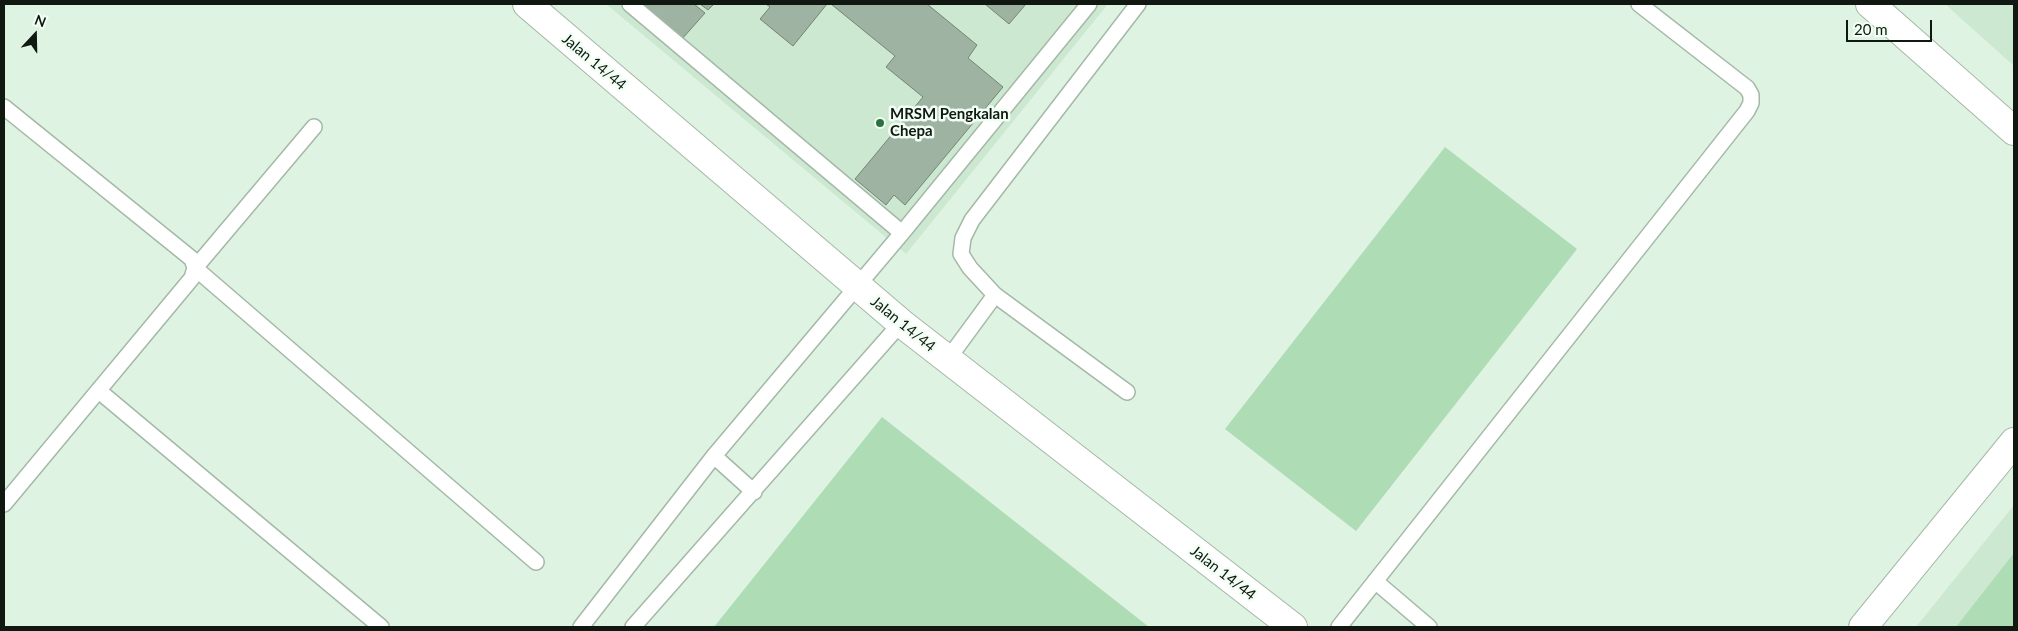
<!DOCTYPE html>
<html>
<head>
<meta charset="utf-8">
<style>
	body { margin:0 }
	#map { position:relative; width:2018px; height:631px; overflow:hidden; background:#def3e1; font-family:Lato,sans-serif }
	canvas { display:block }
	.frame { position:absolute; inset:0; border:5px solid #101811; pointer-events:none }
	.north { position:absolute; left:10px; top:10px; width:50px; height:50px; -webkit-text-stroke:4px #f1fef3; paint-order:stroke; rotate:21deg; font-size:14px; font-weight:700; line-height:20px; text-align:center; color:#101811 }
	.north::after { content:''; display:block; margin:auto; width:18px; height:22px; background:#101811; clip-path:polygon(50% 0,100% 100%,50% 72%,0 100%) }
	.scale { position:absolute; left:1846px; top:20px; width:86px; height:22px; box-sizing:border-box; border:2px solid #101811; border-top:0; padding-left:6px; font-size:15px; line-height:18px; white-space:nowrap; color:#101811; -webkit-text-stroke:4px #f1fef3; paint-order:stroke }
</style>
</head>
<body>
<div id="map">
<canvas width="2018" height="631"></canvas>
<div class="frame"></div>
<div class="north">N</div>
<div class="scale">20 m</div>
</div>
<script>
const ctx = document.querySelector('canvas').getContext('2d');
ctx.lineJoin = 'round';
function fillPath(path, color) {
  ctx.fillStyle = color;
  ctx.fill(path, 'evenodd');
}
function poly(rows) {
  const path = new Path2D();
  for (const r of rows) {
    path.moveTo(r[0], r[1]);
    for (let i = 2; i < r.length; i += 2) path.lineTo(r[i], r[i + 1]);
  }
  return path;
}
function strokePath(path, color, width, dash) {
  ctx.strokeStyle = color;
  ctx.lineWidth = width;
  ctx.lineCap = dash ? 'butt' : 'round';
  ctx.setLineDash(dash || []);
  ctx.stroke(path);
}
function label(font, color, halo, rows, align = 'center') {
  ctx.font = font + ' Lato,sans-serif';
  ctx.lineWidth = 5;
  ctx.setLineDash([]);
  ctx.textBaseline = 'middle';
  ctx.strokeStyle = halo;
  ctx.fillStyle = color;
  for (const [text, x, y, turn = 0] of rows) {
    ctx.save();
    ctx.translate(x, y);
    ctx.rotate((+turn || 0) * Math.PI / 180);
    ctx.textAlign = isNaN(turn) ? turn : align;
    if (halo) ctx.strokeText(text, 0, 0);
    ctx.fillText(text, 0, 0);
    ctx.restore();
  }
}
fillPath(poly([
	[606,4,1108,4,906,254],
	[1945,4,2014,4,2014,66],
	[2014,505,2014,627,1916,627]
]), '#cde8d0');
fillPath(poly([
	[1445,147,1577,249,1356,531,1225,429],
	[882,417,1149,627,714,627],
	[2014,553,2014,627,1956,627]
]), '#addcb5');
const building = poly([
	[640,4,694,4,705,13,682,39,640,4],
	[700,4,714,4,708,10,700,4],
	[766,4,827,4,793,46,760,19,770,7,766,4],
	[831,4,927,4,977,45,968,58,1003,87,905,205,894,195,886,205,855,179,923,97,886,67,895,56,831,4],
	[985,4,1026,4,1009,24,985,4]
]);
fillPath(building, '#9fb3a2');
strokePath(building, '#738676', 1);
const service = poly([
	[630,4,902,233],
	[4,107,192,259,195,268,192,278,4,504],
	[314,127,195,268,536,562],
	[948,359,995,295],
	[99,391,381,627],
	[1127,392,995,295,970,268,961,254,963,238,972,220,1138,4],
	[714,456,754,492],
	[1375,581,1429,627],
	[581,627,714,456,902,233,1089,4],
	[633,627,901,323],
	[1339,627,1747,111,1751,103,1751,95,1747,88,1639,4]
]);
const minor = poly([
	[527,4,901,323,1293,627],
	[1870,4,2014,131],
	[1863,627,2014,442]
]);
strokePath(service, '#a4b8a7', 18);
strokePath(minor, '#a4b8a7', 30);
strokePath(service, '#fff', 15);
strokePath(minor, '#fff', 28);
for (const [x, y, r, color] of [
	[880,123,5,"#2b723e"]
]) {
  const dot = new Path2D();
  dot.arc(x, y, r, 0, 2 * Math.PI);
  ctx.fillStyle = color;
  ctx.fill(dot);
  strokePath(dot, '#f1fef3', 2);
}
label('15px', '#101811', '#f1fef3', [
	["Jalan 14/44",594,62,40],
	["Jalan 14/44",903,324,39],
	["Jalan 14/44",1223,573,38]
]);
label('bold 15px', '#101811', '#f1fef3', [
	["MRSM Pengkalan",890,114],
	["Chepa",890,131]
], 'left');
</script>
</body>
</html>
